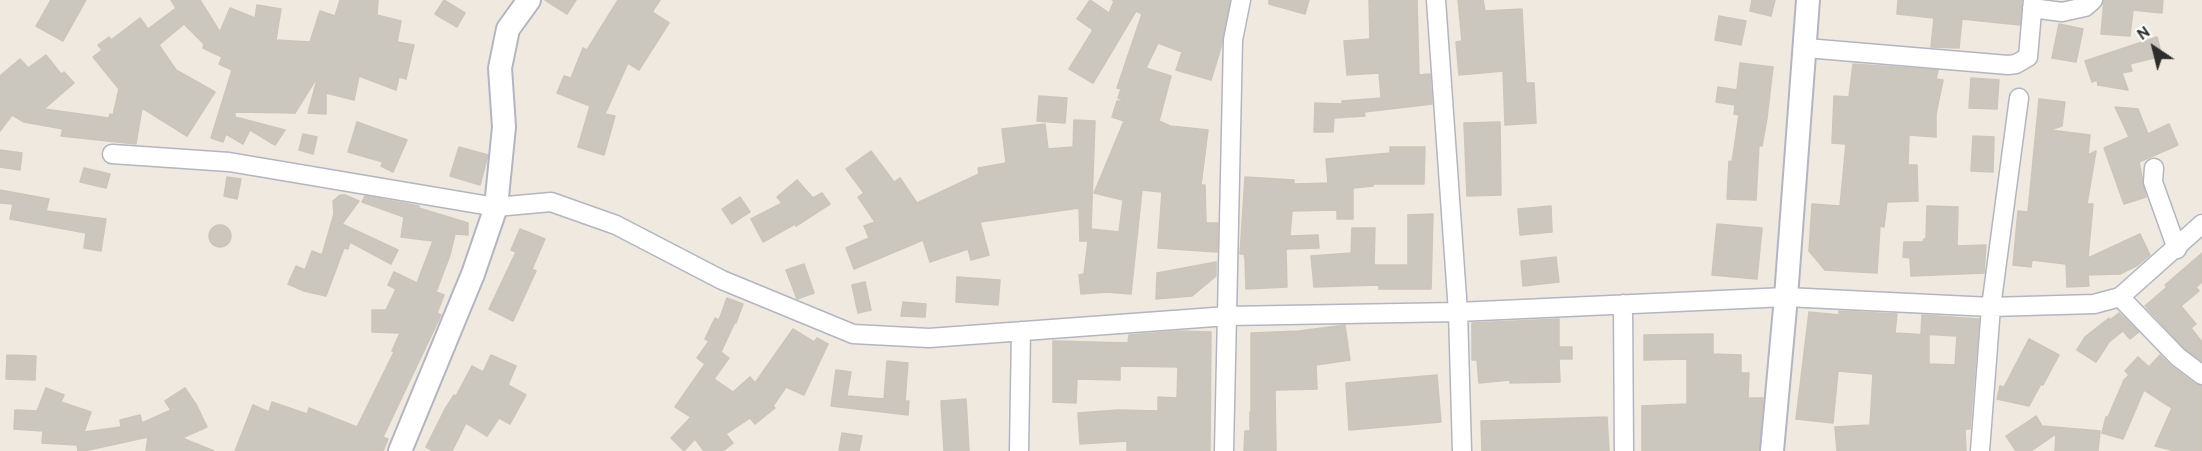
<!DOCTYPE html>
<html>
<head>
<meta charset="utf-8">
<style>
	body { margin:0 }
	#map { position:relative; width:2202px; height:451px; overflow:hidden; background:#efe9e0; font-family:Cabin,sans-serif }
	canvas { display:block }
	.north { position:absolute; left:2124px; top:18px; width:60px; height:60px; -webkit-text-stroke:4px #fff; paint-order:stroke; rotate:325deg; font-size:16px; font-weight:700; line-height:24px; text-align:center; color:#2d2d2d }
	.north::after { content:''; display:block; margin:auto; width:21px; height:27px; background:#2d2d2d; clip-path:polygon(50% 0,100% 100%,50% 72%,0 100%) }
</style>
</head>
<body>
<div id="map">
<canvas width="2202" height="451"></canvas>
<div class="north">N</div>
</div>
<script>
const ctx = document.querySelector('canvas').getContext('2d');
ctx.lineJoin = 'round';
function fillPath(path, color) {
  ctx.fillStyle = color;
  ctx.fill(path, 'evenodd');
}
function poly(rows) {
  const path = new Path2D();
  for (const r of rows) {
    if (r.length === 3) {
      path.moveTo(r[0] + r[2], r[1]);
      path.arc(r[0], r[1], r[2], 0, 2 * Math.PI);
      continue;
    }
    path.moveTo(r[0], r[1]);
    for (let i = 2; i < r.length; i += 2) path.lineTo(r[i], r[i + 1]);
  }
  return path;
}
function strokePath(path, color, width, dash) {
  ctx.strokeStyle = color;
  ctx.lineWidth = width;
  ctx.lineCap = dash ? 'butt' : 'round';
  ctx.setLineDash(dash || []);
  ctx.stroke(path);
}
const building = poly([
	[51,0,86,0,63,41,36,26,51,0],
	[171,0,200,0,220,32,230,8,255,18,257,5,281,9,276,40,310,42,320,11,335,16,340,0,378,0,377,15,401,21,397,42,414,45,406,79,399,77,396,90,359,76,354,100,326,93,326,114,308,113,318,76,295,113,235,112,235,117,285,130,275,145,250,130,243,144,226,134,223,142,211,138,232,70,219,64,222,57,203,48,204,44,184,24,159,45,176,70,215,92,187,136,142,108,136,144,61,136,63,129,24,122,12,115,0,131,0,76,20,59,28,68,46,55,61,74,64,72,74,83,44,109,109,118,110,114,113,115,119,89,93,57,102,50,98,45,109,37,111,40,140,18,148,29,176,8,171,0],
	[444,0,465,13,457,27,435,14,444,0],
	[545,0,576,0,567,14,545,0],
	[618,0,660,0,652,12,669,23,639,70,628,63,605,114,615,116,604,155,578,147,590,106,557,93,564,76,571,78,583,48,587,50,618,0],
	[1090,0,1109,13,1114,1,1112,0,1230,0,1222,44,1211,80,1176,70,1182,52,1158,43,1146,68,1171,76,1159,121,1170,126,1208,130,1201,185,1205,185,1206,223,1218,223,1217,252,1158,248,1162,192,1142,190,1131,294,1107,292,1081,294,1079,275,1084,274,1088,241,1080,241,1079,208,980,222,989,255,971,260,968,249,930,262,923,240,854,269,846,248,869,238,864,226,875,222,858,197,864,193,846,169,871,151,894,182,900,178,917,203,979,174,978,168,1006,163,1002,129,1045,124,1048,149,1073,147,1074,120,1095,121,1091,229,1119,232,1123,200,1094,193,1124,121,1112,117,1117,101,1125,102,1118,98,1121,89,1117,88,1142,14,1136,11,1093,83,1069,69,1093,30,1077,19,1090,0],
	[1269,0,1309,0,1305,14,1269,4,1269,0],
	[1369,0,1417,0,1419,75,1430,74,1432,104,1364,112,1365,116,1334,118,1333,132,1314,132,1315,103,1342,104,1342,101,1381,98,1379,73,1347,75,1344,41,1370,39,1369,0],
	[1458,0,1483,0,1485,11,1522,9,1526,83,1534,83,1536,123,1505,125,1503,71,1459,75,1456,42,1462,41,1458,0],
	[1752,0,1775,0,1771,16,1750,11,1752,0],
	[1898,0,2022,0,2020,25,1962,19,1959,48,1931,47,1934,18,1897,14,1898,0],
	[2104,0,2163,0,2162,13,2133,10,2130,36,2101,34,2104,0],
	[1719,16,1746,21,1741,45,1715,40,1719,16],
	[2059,24,2083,29,2076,62,2052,58,2059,24],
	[2157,37,2162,56,2130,64,2132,71,2122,73,2128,90,2098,85,2097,80,2092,82,2085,61,2157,37],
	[1740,63,1773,67,1767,118,1762,146,1759,145,1756,200,1727,199,1729,161,1732,162,1739,115,1734,114,1735,105,1716,102,1718,87,1737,90,1740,63],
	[1853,64,1938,70,1936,79,1943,80,1936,114,1936,137,1909,135,1908,165,1917,165,1918,201,1887,202,1884,227,1880,226,1877,273,1825,270,1809,251,1812,204,1840,206,1846,144,1832,143,1834,96,1849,97,1853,64],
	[1971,78,1999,80,1997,109,1969,108,1971,78],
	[1039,96,1067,98,1065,123,1037,121,1039,96],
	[2039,99,2065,102,2062,126,2050,130,2090,135,2088,155,2096,151,2087,204,2093,204,2088,258,2140,234,2150,255,2138,265,2120,274,2088,275,2089,286,2067,287,2066,264,2032,260,2031,267,2013,265,2018,211,2028,212,2039,99],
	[2115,107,2138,109,2148,134,2169,124,2178,145,2139,162,2146,197,2124,204,2104,148,2129,137,2115,107],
	[357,122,407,140,393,172,381,166,383,162,348,152,357,122],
	[1500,122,1501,195,1467,196,1464,123,1500,122],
	[303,134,317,137,313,154,299,150,303,134],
	[1973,136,1994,137,1993,172,1971,171,1973,136],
	[459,147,488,155,480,185,450,176,459,147],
	[1390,147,1425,147,1424,184,1373,184,1373,186,1353,188,1353,219,1337,219,1337,210,1292,211,1290,236,1318,235,1319,248,1286,249,1287,287,1246,289,1245,259,1244,254,1240,254,1245,177,1294,180,1294,184,1328,183,1326,159,1390,153,1390,147],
	[0,150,22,153,20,170,0,167,0,150],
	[84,168,110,174,106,188,80,182,84,168],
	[227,177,241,179,237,199,224,196,227,177],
	[797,180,813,198,822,193,830,204,796,226,795,224,763,242,751,219,782,203,777,197,797,180],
	[0,190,49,199,46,211,106,219,101,251,84,248,86,233,10,219,13,204,0,203,0,190],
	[340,195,345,195,359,201,342,224,398,250,391,264,350,242,348,249,344,248,326,296,304,291,288,284,296,266,305,270,312,251,322,255,334,214,333,201,340,195],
	[365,196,419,206,419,208,468,223,468,235,455,234,450,255,436,292,444,295,437,313,441,315,383,437,388,439,383,451,235,451,253,405,269,412,272,402,307,414,309,408,357,427,394,352,392,351,400,333,372,332,372,310,386,310,396,289,388,285,394,272,417,283,433,241,401,237,404,217,362,202,365,196],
	[740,197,750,212,732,224,722,209,740,197],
	[1551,206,1552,232,1520,235,1518,209,1551,206],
	[1927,206,1958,207,1957,246,1986,245,1984,273,1911,276,1910,258,1903,257,1904,242,1923,242,1924,239,1926,239,1927,206],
	[1433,214,1431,289,1379,289,1379,285,1314,287,1311,256,1351,253,1352,228,1375,228,1374,265,1408,265,1408,215,1433,214],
	[1717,224,1762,228,1757,279,1712,275,1717,224],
	[220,236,11],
	[520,229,545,239,532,269,536,271,513,321,489,309,516,252,511,250,520,229],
	[2202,253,2202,282,2196,287,2199,291,2181,306,2196,324,2191,328,2202,342,2202,361,2185,349,2145,306,2167,287,2165,285,2202,253],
	[1556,257,1559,282,1523,286,1521,261,1556,257],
	[1216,262,1216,276,1192,296,1156,299,1157,273,1216,262],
	[804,264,814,293,797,299,786,270,804,264],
	[957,277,1000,280,998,305,956,302,957,277],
	[865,282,871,310,858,313,852,285,865,282],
	[727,298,743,304,736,323,735,322,721,352,729,358,714,379,733,392,750,377,755,383,793,329,814,342,817,338,828,344,804,395,786,387,773,406,775,408,755,424,750,418,726,434,733,443,723,451,704,451,695,439,684,451,671,438,691,417,675,407,705,364,697,358,709,341,705,339,715,318,719,320,727,298],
	[903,302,926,304,925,317,901,316,903,302],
	[1839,311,1897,314,1895,333,1929,335,1929,364,1955,365,1957,336,1921,334,1922,315,1979,319,1970,429,1965,429,1966,451,1837,451,1835,427,1870,425,1873,374,1838,371,1833,423,1796,419,1809,312,1839,315,1839,311],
	[2119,313,2139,332,2130,339,2123,331,2109,342,2096,362,2077,350,2085,337,2109,318,2110,320,2119,313],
	[1559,319,1559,347,1572,347,1572,359,1559,359,1560,382,1510,383,1510,380,1479,383,1477,360,1472,360,1472,323,1559,319],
	[1345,325,1350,360,1316,365,1317,389,1275,390,1276,451,1244,451,1245,431,1250,431,1250,412,1251,412,1251,333,1299,331,1345,325],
	[1179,331,1211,332,1210,451,1127,451,1127,441,1080,444,1078,413,1118,410,1158,411,1158,397,1177,398,1178,367,1120,366,1120,380,1077,379,1076,403,1053,402,1053,341,1128,343,1129,335,1179,331],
	[1713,334,1713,354,1741,355,1741,373,1749,373,1748,398,1763,398,1759,451,1642,451,1642,406,1687,404,1687,359,1644,360,1644,335,1713,334],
	[2029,339,2059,355,2043,385,2041,384,2029,406,1997,399,2000,386,2004,387,2029,339],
	[7,355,36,356,35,380,6,379,7,355],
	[491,355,516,366,508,385,526,395,510,424,499,418,487,436,466,423,452,451,433,451,426,447,445,409,454,395,456,396,472,366,483,372,491,355],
	[2160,355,2171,366,2195,384,2202,386,2202,451,2175,451,2155,446,2172,408,2144,390,2123,439,2102,433,2106,417,2108,417,2124,380,2129,375,2125,371,2138,357,2149,367,2160,355],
	[887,361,908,363,905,401,909,401,908,415,831,406,836,370,851,372,847,396,884,399,887,361],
	[1437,375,1441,422,1349,430,1346,383,1437,375],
	[46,388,64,395,61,402,91,412,84,432,121,427,120,420,140,415,142,423,171,410,165,401,185,388,197,406,207,427,182,438,214,451,146,451,148,437,84,451,78,451,77,445,42,443,43,431,14,429,15,410,37,411,46,388],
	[966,399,969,451,944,451,941,401,966,399],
	[2036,416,2042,426,2100,431,2098,451,2055,451,2056,434,2031,451,2016,451,2006,436,2036,416],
	[1607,417,1609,451,1482,451,1481,421,1607,417],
	[842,433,862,436,859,451,839,451,842,433]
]);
fillPath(building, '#cbc7be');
strokePath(building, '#cbc6b9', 1.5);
const minor = poly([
	[1436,0,1458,312,1462,451],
	[2032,8,2062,12,2085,7,2093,0],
	[1806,48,2008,65,2016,64,2028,57,2033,0],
	[112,154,229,162,496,207,551,202,616,225,722,280,853,334,929,338,1228,316,1458,312,1786,297,1991,307,2094,304,2120,297,2202,224],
	[2154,168,2153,182,2177,249],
	[2120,297,2178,357,2202,375],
	[1623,304,1624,451],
	[1019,451,1021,331],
	[1224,451,1233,40,1241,0],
	[1980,451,1991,307,2019,98]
]);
const tertiary = poly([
	[400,451,473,274,496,207,504,127,500,68,508,29,529,0],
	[1772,451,1786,297,1808,0]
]);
strokePath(minor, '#b3b5c1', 21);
strokePath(tertiary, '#b3b5c1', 26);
strokePath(minor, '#fff', 18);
strokePath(tertiary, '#fff', 22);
</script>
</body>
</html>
